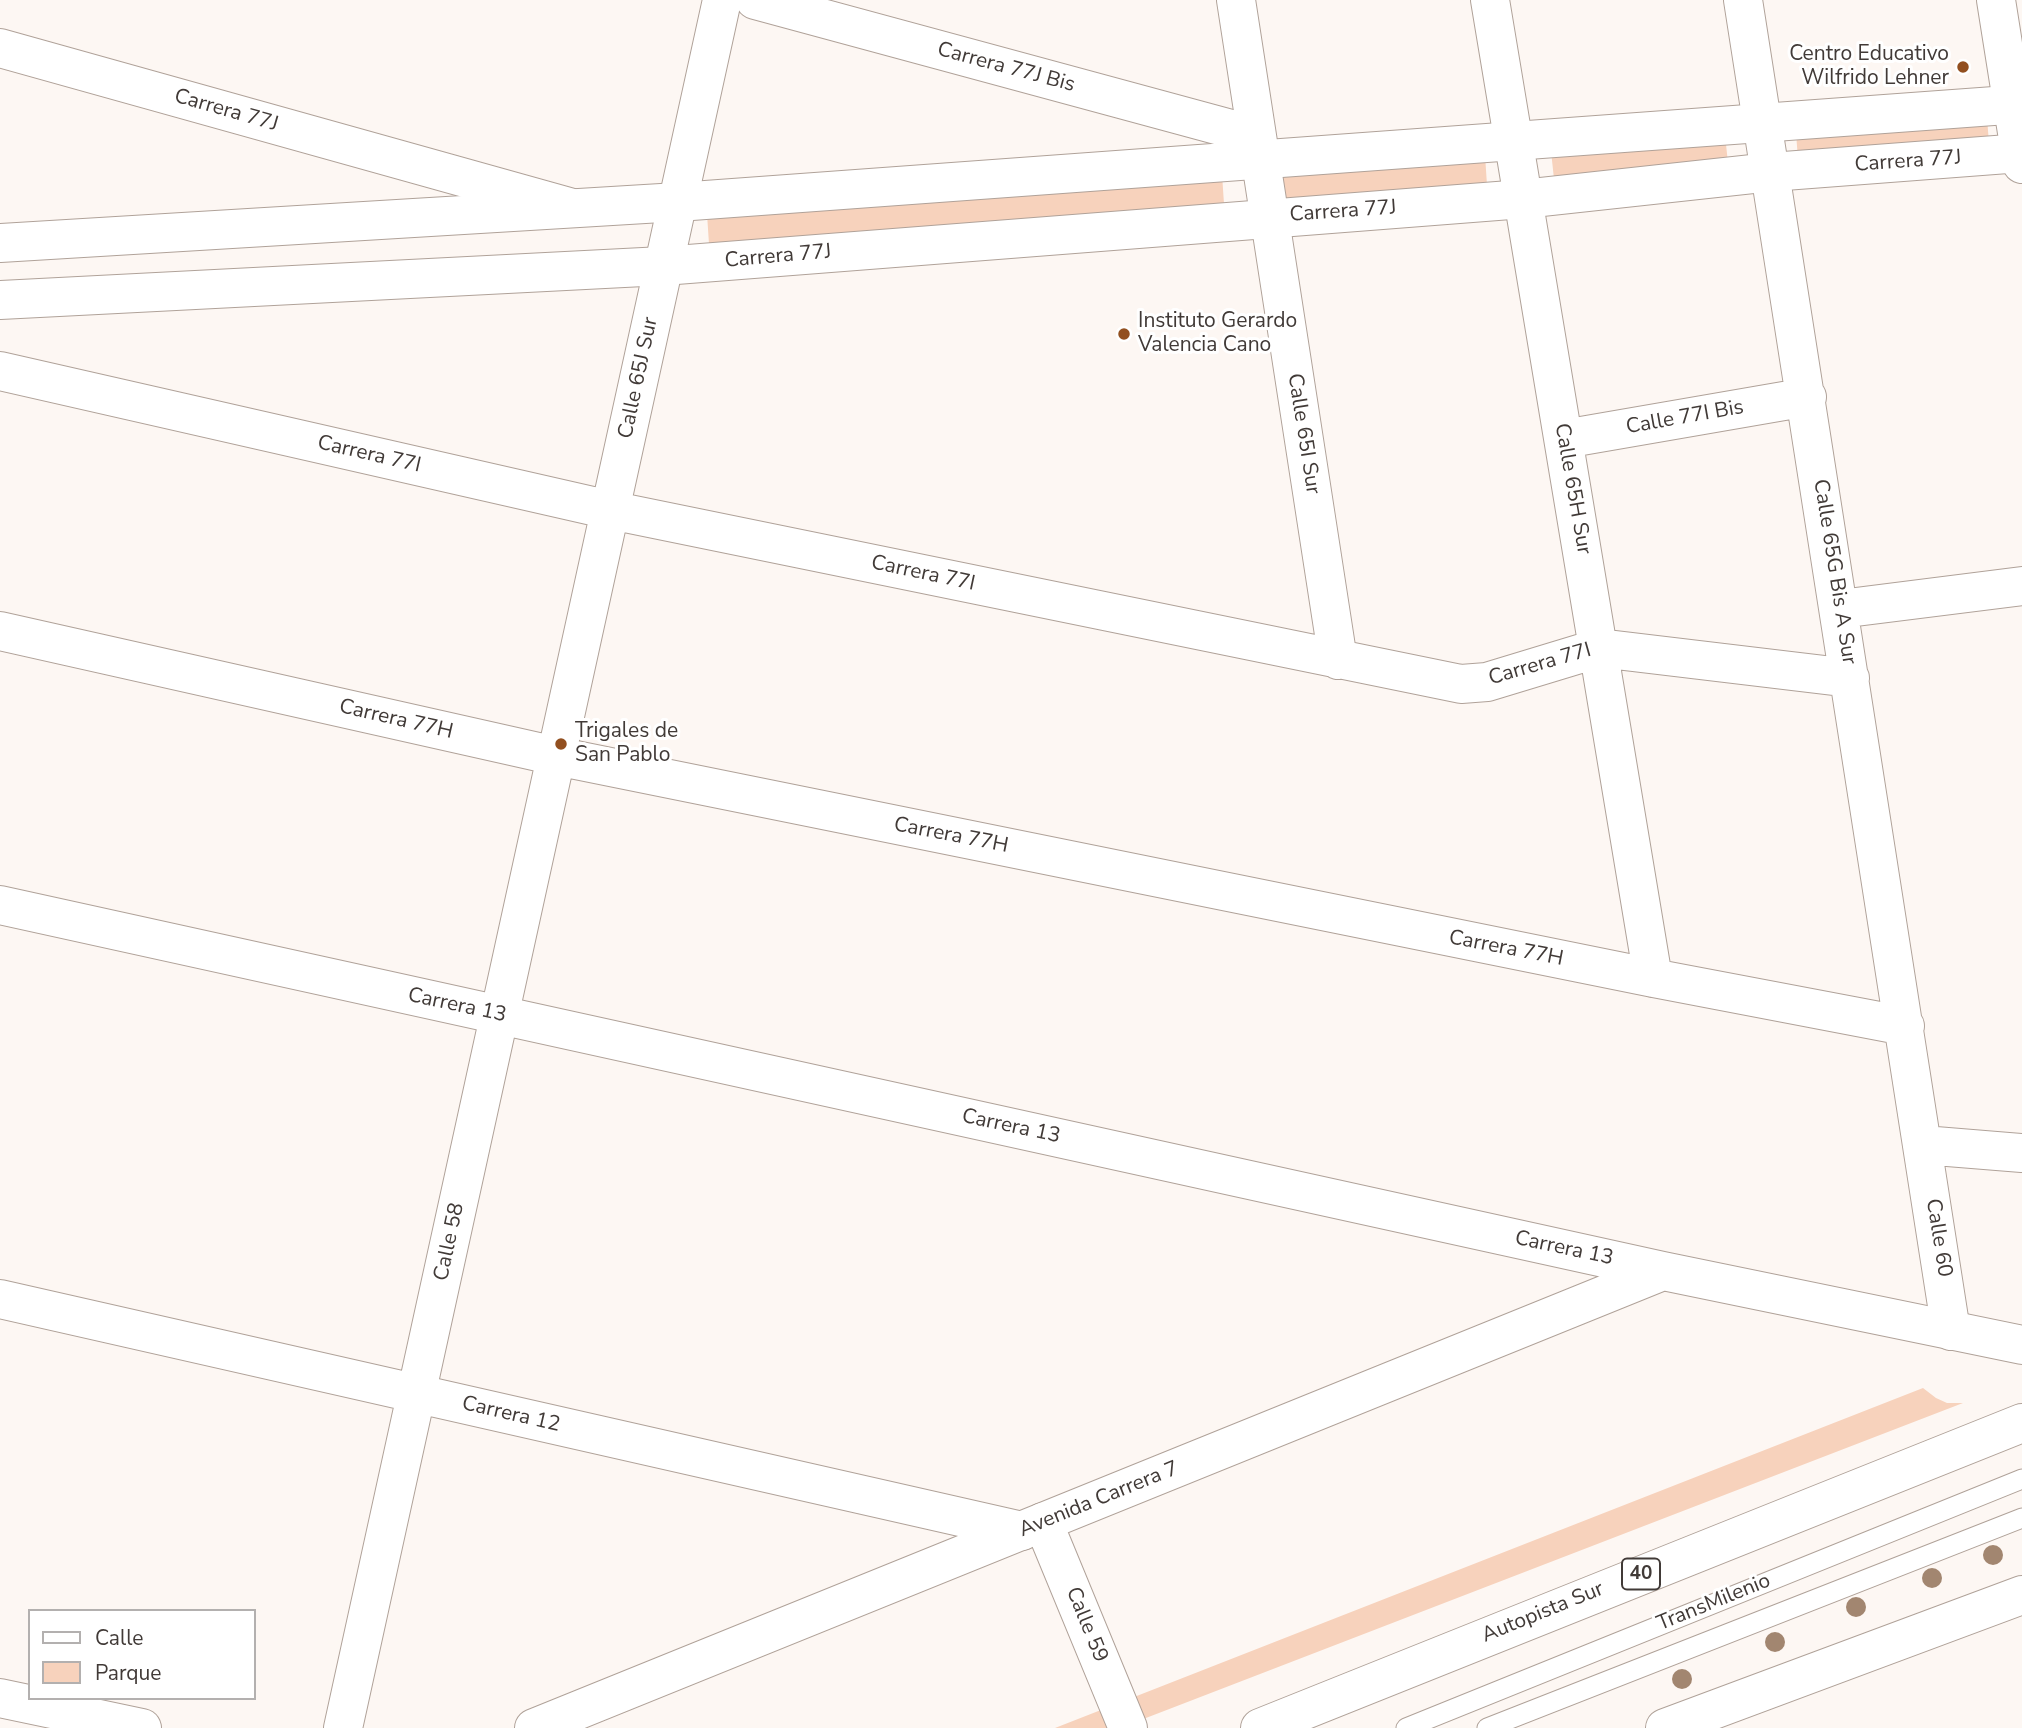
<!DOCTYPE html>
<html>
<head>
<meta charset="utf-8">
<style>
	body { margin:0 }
	#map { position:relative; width:2022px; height:1728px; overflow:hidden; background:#fdf7f3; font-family:"Nunito Sans",sans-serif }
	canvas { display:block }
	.legend { position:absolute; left:28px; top:1609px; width:228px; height:91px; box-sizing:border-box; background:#fff; border:2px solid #b3b0af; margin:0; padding:9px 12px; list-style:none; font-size:21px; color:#413a37 }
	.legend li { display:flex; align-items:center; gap:14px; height:35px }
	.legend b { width:35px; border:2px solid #b3b0af }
</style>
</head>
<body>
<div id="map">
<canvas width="2022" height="1728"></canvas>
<ul class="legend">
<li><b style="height:9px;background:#fff"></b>Calle</li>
<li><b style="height:19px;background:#f7d2bc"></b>Parque</li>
</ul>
</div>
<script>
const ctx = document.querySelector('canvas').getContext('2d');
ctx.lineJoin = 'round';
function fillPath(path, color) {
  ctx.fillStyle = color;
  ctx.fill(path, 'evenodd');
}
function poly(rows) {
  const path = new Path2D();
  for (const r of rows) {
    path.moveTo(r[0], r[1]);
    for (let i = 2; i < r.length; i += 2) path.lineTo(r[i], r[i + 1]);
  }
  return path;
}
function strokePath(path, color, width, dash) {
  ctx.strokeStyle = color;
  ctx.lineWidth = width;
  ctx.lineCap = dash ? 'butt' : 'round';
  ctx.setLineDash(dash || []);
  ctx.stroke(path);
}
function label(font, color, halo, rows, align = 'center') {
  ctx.font = font + ' "Nunito Sans",sans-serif';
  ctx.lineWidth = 6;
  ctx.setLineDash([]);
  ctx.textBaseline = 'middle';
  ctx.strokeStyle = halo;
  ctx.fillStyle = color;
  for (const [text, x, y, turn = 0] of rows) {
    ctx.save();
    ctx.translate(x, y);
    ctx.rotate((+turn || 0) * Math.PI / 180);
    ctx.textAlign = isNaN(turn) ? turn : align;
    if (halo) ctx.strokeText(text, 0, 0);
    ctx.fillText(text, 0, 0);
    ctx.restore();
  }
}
fillPath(poly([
	[1987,118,1989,143,1798,159,1796,133],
	[1725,135,1728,163,1554,179,1551,151],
	[1485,155,1487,185,1283,201,1280,170],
	[1222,174,1224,204,709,244,707,214],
	[1923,1388,1936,1398,1947,1403,1963,1403,1120,1728,1055,1728]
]), '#f7d2bc');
const service = poly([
	[1406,1728,2022,1479],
	[1487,1728,2022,1518]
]);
const minor = poly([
	[755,0,1257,136],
	[1236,0,1338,660],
	[1490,0,1653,978],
	[1743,0,1951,1331],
	[1996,0,2022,164],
	[0,48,569,207],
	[0,371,610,510,1461,684,1487,682,1599,648,1850,678],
	[1564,439,1807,397],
	[1840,609,2022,586],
	[0,631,556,756,1653,978,1905,1026],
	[1923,1145,2022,1153],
	[0,1299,1022,1531],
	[1043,1522,1128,1728],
	[0,1698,142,1728],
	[343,1728,722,0]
]);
const tertiary = poly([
	[0,243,678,202,2022,104],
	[0,300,663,266,1523,199,1771,172,2022,153],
	[0,905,1663,1271,2022,1345],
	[534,1728,1663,1271]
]);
const trunk = poly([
	[1260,1728,2022,1423],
	[1665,1728,2022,1595]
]);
strokePath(service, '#b0a299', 21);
strokePath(minor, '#b0a299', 40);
strokePath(tertiary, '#b0a299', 40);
strokePath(trunk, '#b0a299', 40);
strokePath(service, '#fff', 19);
strokePath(minor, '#fff', 38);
strokePath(tertiary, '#fff', 38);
strokePath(trunk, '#fff', 38);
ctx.fillStyle = '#a28670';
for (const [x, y] of [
	[1993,1555],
	[1932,1578],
	[1856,1607],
	[1775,1642],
	[1682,1679]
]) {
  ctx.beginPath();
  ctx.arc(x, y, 10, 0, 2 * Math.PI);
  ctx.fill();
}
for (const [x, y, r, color] of [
	[1963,67,7,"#924f1f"],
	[1124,334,7,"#924f1f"],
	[561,744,7,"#924f1f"]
]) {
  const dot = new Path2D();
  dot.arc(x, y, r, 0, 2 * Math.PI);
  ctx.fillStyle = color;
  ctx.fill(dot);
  strokePath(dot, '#fff', 2.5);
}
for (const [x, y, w] of [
	[1641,1574,38]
]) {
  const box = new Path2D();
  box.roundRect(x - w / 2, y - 15.5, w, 31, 5);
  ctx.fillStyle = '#fff';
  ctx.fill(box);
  strokePath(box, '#413a37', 2);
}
label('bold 19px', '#413a37', null, [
	["40",1641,1574]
]);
label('21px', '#413a37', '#fff', [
	["Centro Educativo",1949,55,"right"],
	["Wilfrido Lehner",1949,79,"right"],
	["Instituto Gerardo",1138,322],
	["Valencia Cano",1138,346],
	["Trigales de",575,732],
	["San Pablo",575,756]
], 'left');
label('21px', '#413a37', '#fff', [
	["Carrera 77J Bis",1006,68,15],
	["Carrera 77J",226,111,16],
	["Carrera 77J",1908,162,-4],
	["Carrera 77J",1343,212,-4],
	["Carrera 77J",778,257,-5],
	["Calle 65J Sur",639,378,-78],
	["Calle 77I Bis",1685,418,-10],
	["Calle 65I Sur",1303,434,81],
	["Carrera 77I",369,455,13],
	["Calle 65H Sur",1572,489,80],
	["Calle 65G Bis A Sur",1834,572,81],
	["Carrera 77I",923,574,12],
	["Carrera 77I",1540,665,-16],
	["Carrera 77H",396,720,13],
	["Carrera 77H",951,836,11],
	["Carrera 77H",1506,949,11],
	["Carrera 13",457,1006,12],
	["Carrera 13",1011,1127,12],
	["Calle 60",1938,1238,81],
	["Calle 58",450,1242,-78],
	["Carrera 13",1564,1249,12],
	["Carrera 12",511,1415,13],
	["Avenida Carrera 7",1099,1500,-22],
	["TransMilenio",1714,1603,-22],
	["Autopista Sur",1543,1613,-22],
	["Calle 59",1086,1625,68]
]);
</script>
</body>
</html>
